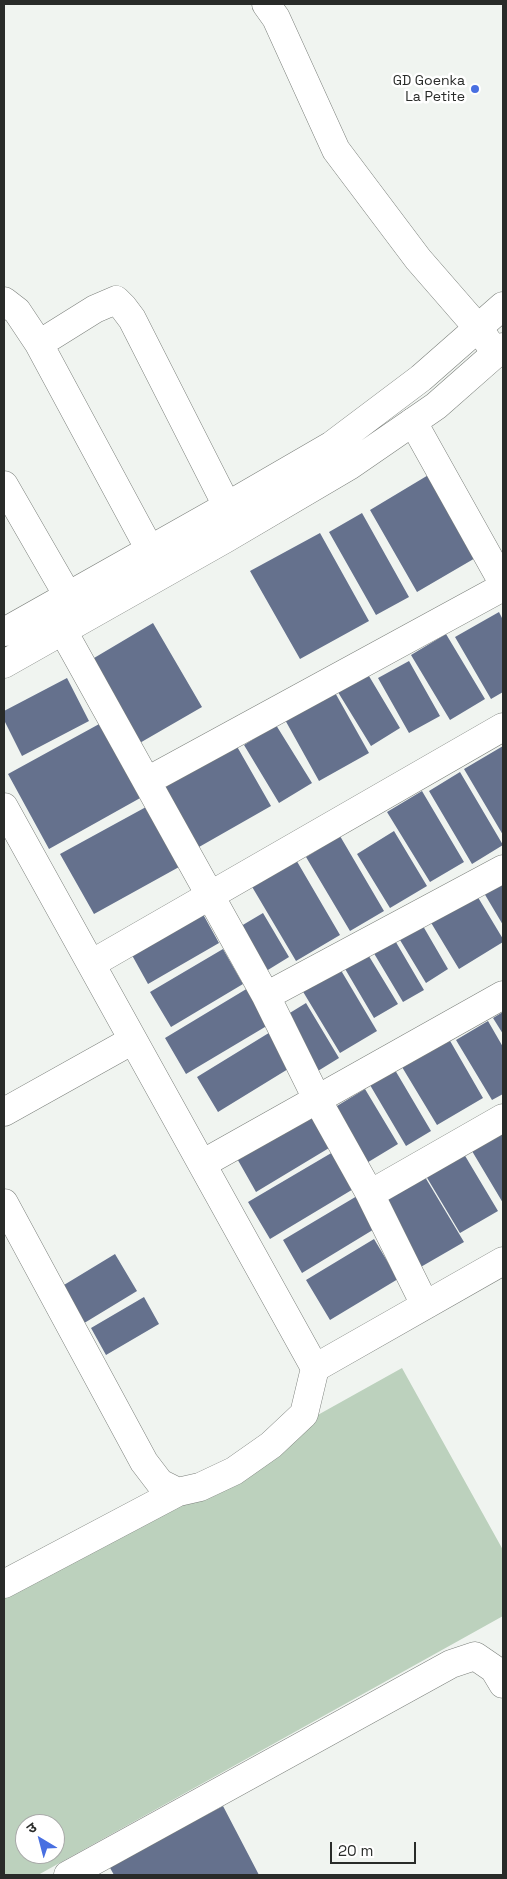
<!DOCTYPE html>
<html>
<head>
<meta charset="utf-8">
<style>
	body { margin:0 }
	#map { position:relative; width:507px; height:1879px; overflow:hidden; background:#f0f4f0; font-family:"Space Grotesk","Noto Sans Devanagari",sans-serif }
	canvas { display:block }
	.frame { position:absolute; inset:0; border:5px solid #292b29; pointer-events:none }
	.north { position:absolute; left:15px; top:1814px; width:50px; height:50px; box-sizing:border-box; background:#fff; border:1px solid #a9aaa9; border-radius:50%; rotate:323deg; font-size:14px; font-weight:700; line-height:20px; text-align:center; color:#292b29 }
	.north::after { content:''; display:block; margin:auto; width:18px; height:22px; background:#486fe1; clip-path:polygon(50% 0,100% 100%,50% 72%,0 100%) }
	.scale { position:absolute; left:330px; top:1842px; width:86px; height:22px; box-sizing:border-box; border:2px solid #292b29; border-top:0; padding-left:6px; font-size:15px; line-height:18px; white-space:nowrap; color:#292b29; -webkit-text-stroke:4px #fff; paint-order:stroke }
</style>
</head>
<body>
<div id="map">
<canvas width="507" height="1879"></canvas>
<div class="frame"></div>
<div class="north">उ</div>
<div class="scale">20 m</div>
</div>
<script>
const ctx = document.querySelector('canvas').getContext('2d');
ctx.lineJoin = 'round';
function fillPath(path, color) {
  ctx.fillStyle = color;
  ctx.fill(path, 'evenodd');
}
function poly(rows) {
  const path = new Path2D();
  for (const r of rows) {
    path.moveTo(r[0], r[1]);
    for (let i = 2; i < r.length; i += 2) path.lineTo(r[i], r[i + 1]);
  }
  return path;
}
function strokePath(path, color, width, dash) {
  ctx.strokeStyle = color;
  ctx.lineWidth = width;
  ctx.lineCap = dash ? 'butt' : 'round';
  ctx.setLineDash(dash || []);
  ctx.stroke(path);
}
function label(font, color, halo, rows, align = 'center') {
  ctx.font = font + ' "Space Grotesk",sans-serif';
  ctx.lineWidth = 5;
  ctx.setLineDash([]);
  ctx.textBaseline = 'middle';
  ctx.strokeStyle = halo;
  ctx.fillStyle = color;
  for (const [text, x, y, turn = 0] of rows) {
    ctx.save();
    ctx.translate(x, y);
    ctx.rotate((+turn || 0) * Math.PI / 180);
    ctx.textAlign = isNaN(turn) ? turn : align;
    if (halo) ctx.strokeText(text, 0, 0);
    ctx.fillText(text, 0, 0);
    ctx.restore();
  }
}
fillPath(poly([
	[402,1368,503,1550,503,1616,38,1875,4,1875,4,1590],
	[25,1824,55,1824,55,1854,25,1854]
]), '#bcd1bd');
fillPath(poly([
	[430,474,477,557,417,592,370,510],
	[362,513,409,597,376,615,329,532],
	[320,533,369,621,300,659,250,571],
	[499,612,503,620,503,692,491,699,455,637],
	[153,623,202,707,138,744,89,661],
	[446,634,485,699,450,720,411,655],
	[409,661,440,716,409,733,378,678],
	[363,666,400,728,371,746,333,684],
	[67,678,89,721,22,756,4,720,4,711],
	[333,689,369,753,319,781,284,718],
	[101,723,142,797,49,849,8,774],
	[276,725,312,783,279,803,244,745],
	[235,743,271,806,192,851,157,788],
	[503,746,503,835,464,769],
	[460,772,503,845,472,864,429,791],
	[422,791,464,862,430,882,387,812],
	[146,807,179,867,94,914,60,854],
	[394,831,427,886,390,908,357,854],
	[340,836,384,911,350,931,306,857],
	[295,858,340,935,296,961,251,885],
	[503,881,503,925,484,893],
	[476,894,503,939,503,942,459,969,430,921],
	[199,907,219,943,148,984,128,948],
	[263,913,289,957,263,973,236,929],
	[423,926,448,969,426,983,400,940],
	[390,932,424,990,403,1002,369,945],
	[364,948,398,1004,374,1018,341,962],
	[223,949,243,984,171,1027,150,992],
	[339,967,377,1031,340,1053,302,990],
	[248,988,270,1024,186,1074,165,1038],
	[306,1003,339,1058,313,1074,280,1019],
	[503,1012,503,1034,493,1018],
	[488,1021,503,1047,503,1094,492,1100,456,1040],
	[272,1031,293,1066,218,1112,197,1077],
	[449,1039,483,1098,437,1125,402,1067],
	[395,1070,431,1131,406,1146,370,1085],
	[365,1089,398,1144,365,1164,332,1109],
	[317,1106,339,1142,256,1192,235,1155],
	[503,1126,503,1203,469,1146],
	[461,1149,498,1211,460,1233,423,1171],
	[333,1152,355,1188,270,1239,248,1202],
	[425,1177,464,1242,419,1268,380,1204],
	[357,1196,376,1228,302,1273,283,1240],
	[374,1239,398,1279,330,1320,306,1280],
	[115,1254,137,1291,81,1325,59,1288],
	[144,1297,159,1324,106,1355,91,1328],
	[223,1806,259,1875,114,1875,109,1866]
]), '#65718d');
const street = poly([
	[266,4,276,18,336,150,418,259,478,328,496,353],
	[4,301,17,311,39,344,150,550],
	[39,344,95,309,116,300,123,307,132,319,227,506],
	[413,422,503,583],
	[4,485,68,596],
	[63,631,266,996,318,1101,370,1194,425,1305],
	[147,781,503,587],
	[4,807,315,1368,503,1261],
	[91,964,503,727],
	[266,996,503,869],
	[4,1112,133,1040],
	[202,1164,503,995],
	[370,1194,503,1118],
	[4,1203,144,1462,160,1483,178,1492,200,1487,234,1471,271,1445,304,1414,315,1368],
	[4,1584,178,1492],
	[68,1875,451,1664,475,1656,494,1669,503,1684]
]);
const secondary = poly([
	[4,632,215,513,332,445,421,378,503,306],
	[4,664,225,539,349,466,436,406,503,347]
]);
strokePath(street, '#7c807c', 29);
strokePath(secondary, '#7c807c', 29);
strokePath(street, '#fff', 28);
strokePath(secondary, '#fff', 28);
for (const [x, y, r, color] of [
	[475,89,5,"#486fe1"]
]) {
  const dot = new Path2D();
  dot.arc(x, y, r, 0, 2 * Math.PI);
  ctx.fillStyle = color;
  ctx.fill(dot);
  strokePath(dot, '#fff', 2);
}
label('14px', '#292b29', '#fff', [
	["GD Goenka",465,81],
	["La Petite",465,97]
], 'right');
</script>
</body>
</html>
